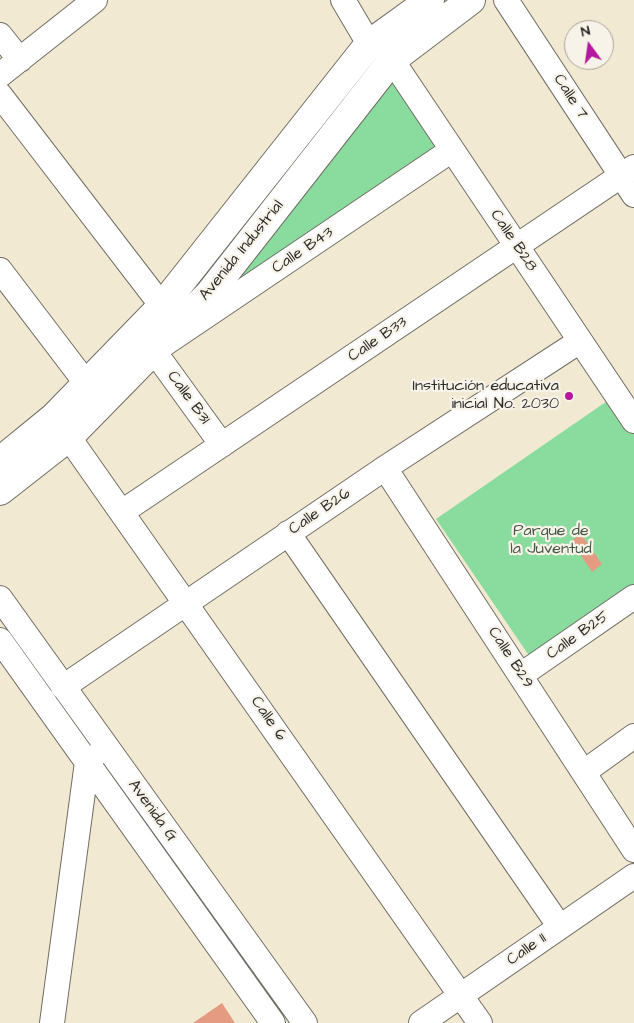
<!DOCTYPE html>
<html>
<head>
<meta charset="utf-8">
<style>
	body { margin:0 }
	#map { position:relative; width:634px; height:1023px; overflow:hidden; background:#f2e9d2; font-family:"Architects Daughter",sans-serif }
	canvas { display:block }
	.north { position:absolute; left:564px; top:20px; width:50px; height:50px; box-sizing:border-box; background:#f7f3e8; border:1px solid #a5a39c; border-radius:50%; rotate:346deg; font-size:14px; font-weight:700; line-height:20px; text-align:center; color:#2b2b2b }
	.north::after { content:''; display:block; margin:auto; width:18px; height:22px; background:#b5179e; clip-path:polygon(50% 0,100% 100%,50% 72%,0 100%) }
</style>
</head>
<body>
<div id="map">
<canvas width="634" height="1023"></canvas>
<div class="north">N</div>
</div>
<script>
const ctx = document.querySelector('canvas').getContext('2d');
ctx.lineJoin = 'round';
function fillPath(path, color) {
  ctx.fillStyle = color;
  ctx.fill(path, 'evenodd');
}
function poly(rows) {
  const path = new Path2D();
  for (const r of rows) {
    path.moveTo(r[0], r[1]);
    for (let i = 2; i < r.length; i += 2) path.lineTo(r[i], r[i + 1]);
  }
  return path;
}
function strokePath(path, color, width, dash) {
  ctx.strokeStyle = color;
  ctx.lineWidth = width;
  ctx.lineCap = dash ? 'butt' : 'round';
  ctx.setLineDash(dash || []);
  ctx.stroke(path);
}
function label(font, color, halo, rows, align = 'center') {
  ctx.font = font + ' "Architects Daughter",sans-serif';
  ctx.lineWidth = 4.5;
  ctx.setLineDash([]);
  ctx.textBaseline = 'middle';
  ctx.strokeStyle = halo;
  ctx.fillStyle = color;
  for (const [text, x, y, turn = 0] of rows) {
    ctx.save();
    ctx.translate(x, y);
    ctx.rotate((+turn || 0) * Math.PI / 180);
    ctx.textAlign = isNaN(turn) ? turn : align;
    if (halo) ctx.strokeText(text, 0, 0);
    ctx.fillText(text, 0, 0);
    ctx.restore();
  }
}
fillPath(poly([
	[391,70,444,149,201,312],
	[613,397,634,429,634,587,530,657,436,519]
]), '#8adc9e');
fillPath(poly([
	[581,534,602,564,592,572,571,541],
	[222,1003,235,1023,193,1023]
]), '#e49b82');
const minor = poly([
	[343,0,369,44],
	[506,0,634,195],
	[0,35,20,60],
	[392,60,634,421],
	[0,75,95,0],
	[0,95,162,306],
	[0,270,86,383],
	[58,422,480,1023],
	[222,445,154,351,452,150],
	[385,468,634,850],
	[122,512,634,167],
	[288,533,560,927],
	[0,598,305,1023],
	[0,640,273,1023],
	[521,675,634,597],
	[63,687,385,468,580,341],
	[584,772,634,736],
	[52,1023,87,762,93,757],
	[421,1023,634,876]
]);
const major = poly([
	[0,461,54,417,162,306,369,44,430,0],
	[0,491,69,437,209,294,392,60,471,0]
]);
strokePath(minor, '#716e65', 26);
strokePath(major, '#716e65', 30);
strokePath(minor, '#fff', 24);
strokePath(major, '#fff', 28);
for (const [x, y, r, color] of [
	[569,396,5,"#b5179e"]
]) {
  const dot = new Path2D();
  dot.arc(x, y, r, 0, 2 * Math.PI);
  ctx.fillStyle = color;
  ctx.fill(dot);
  strokePath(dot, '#f7f3e8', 2);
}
label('16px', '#2b2b2b', '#f7f3e8', [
	["Calle 7",570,97,57],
	["Calle B28",513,241,56],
	["Avenida Industrial",242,251,-51],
	["Calle B43",303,251,-34],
	["Calle B33",378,340,-34],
	["Calle B31",188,398,54],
	["Calle B26",320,512,-34],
	["Calle B25",578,636,-35],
	["Calle B29",510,658,57],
	["Calle 6",268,719,55],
	["Avenida G",152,811,54],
	["Calle 11",527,950,-35]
]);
label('16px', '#2b2b2b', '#f7f3e8', [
	["Institución educativa",559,387],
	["inicial No. 2030",559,405]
], 'right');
label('16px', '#435748', '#f7f3e8', [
	["Parque de",551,532],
	["la Juventud",551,550]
]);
</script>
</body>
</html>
